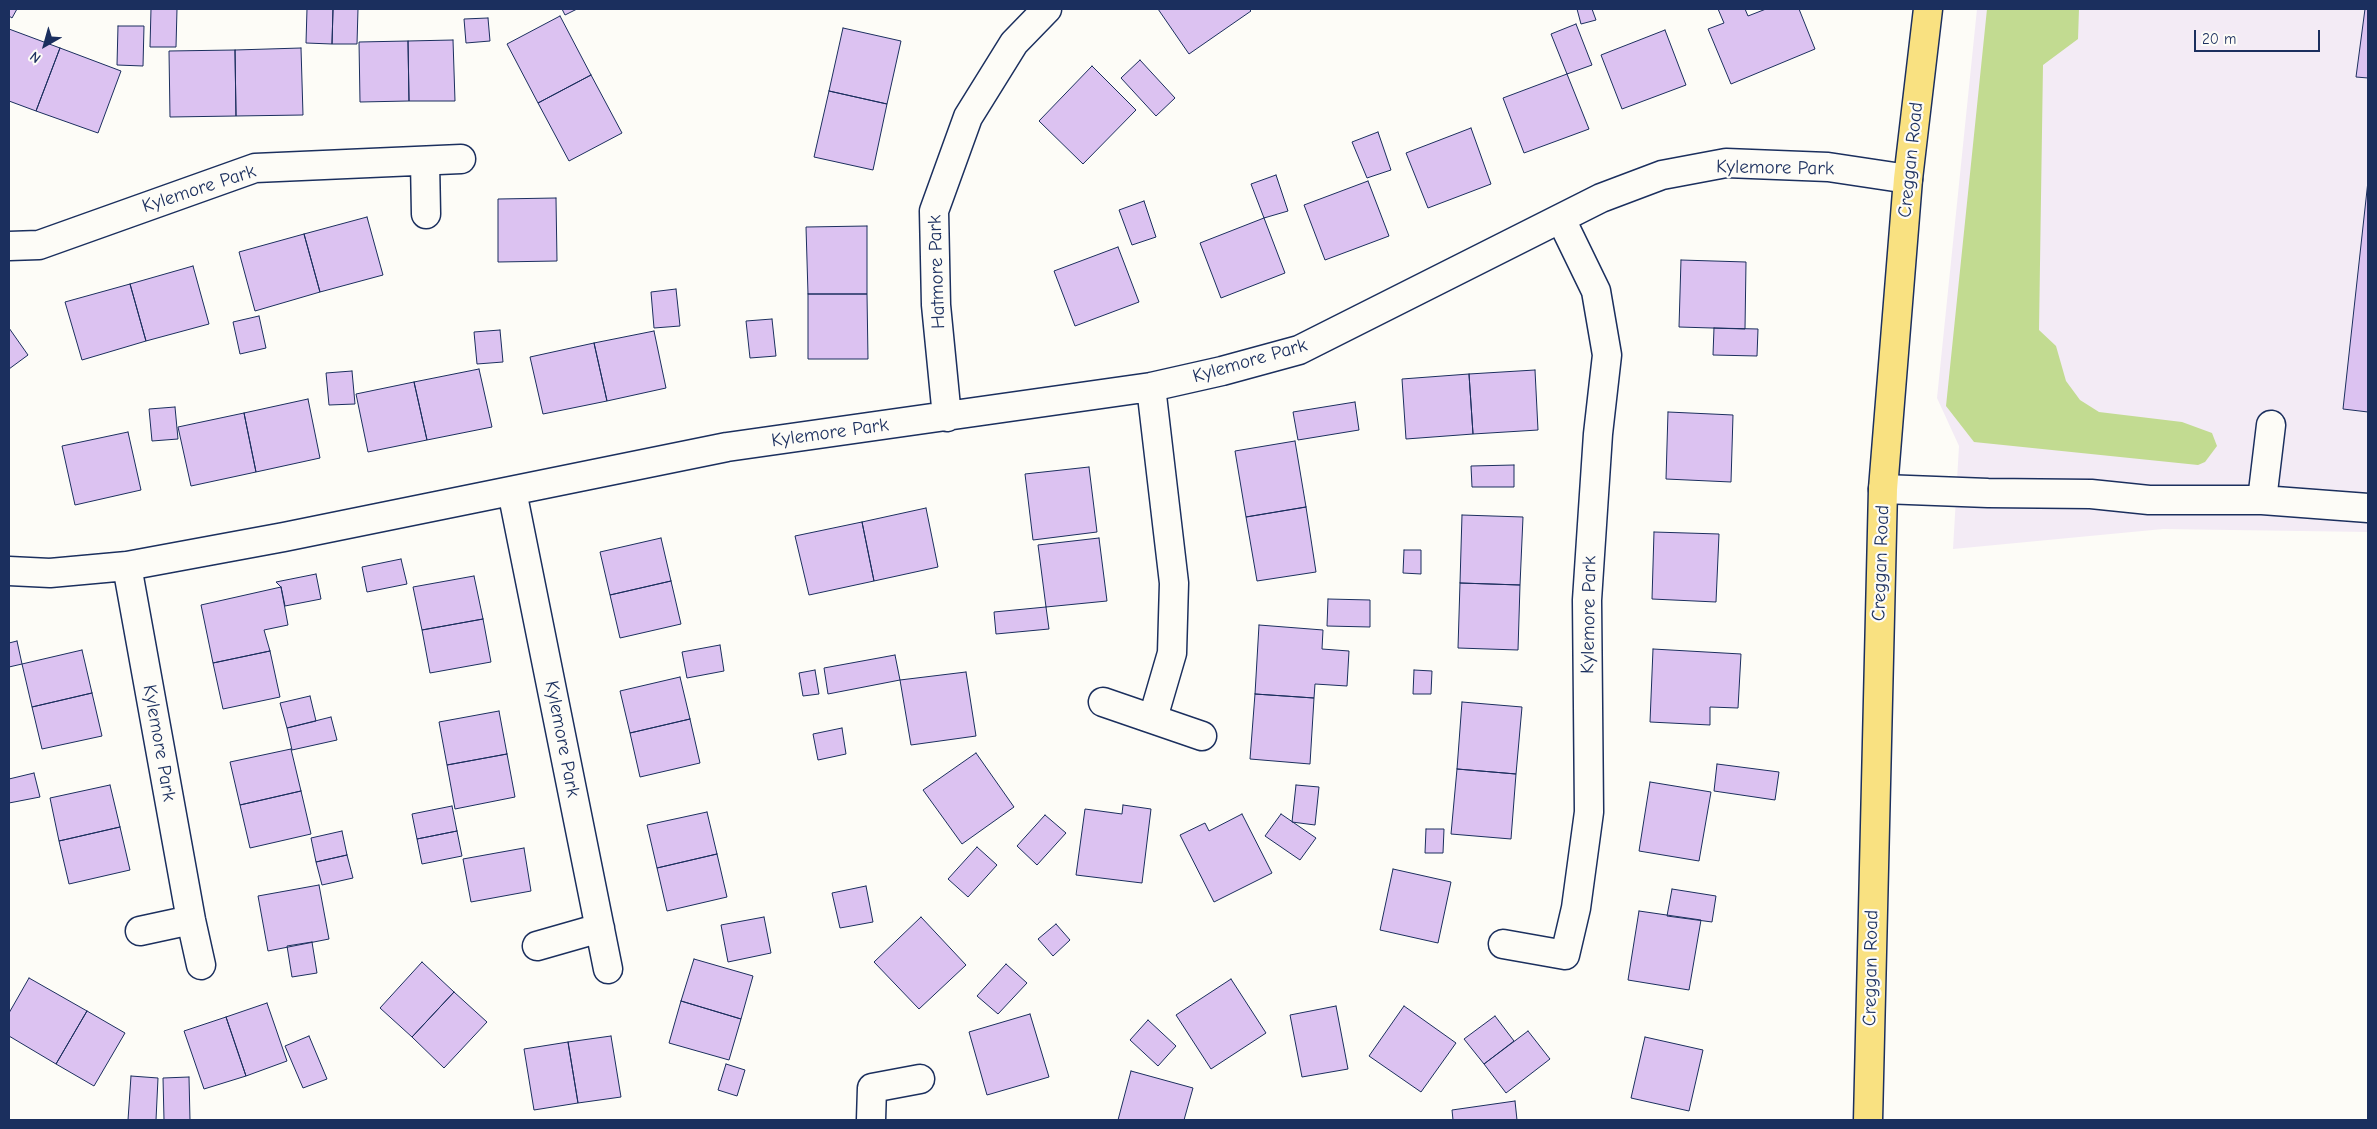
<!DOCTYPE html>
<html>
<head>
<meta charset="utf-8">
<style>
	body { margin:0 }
	#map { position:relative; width:2377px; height:1129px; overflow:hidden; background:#fdfcf7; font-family:"Comic Neue",sans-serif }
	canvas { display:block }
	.frame { position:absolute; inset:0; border:10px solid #1b2f5e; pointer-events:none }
	.north { position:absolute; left:20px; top:20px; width:50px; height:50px; -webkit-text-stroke:4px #fdfcf7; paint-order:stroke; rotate:218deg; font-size:14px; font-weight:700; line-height:20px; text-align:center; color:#1b2f5e }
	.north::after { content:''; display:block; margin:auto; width:18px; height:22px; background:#1b2f5e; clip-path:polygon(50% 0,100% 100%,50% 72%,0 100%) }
	.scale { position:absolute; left:2194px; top:30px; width:126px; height:22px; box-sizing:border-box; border:2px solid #1b2f5e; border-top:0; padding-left:6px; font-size:15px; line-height:18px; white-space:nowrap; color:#1b2f5e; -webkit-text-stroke:4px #fdfcf7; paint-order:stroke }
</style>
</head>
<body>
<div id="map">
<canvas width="2377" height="1129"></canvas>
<div class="frame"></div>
<div class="north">N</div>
<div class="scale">20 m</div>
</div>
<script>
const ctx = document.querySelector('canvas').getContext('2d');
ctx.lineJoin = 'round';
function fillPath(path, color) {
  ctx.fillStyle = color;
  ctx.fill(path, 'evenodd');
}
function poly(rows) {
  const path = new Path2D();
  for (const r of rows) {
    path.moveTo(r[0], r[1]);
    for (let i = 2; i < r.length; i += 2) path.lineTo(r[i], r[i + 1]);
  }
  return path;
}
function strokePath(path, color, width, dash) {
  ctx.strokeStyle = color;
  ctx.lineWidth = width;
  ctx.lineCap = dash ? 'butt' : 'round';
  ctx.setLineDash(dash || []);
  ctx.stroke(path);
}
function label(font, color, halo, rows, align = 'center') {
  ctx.font = font + ' "Comic Neue",sans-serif';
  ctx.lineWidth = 4.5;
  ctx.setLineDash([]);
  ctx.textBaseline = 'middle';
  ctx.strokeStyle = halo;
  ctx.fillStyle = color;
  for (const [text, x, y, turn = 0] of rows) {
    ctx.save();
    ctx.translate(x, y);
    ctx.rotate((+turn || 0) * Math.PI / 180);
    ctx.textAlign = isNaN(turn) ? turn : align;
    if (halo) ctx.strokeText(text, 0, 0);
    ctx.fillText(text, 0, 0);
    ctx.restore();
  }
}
fillPath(poly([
	[1977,9,2368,9,2368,532,2163,529,1953,549,1959,446,1937,398]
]), '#f3ebf5');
fillPath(poly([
	[1987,9,2079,9,2078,39,2043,65,2039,330,2056,346,2066,381,2080,400,2099,412,2182,422,2212,433,2217,446,2205,462,2198,465,1974,442,1946,406]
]), '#c2db91');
const building = poly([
	[9,9,17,9,12,18,9,16,9,9],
	[151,9,177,9,176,47,150,47,151,9],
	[307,9,333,9,332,44,306,43,307,9],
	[333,9,358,9,357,44,332,44,333,9],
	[562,9,577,9,565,15,562,9],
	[1158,9,1249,9,1251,11,1189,54,1158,9],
	[1577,9,1592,9,1596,20,1581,24,1577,9],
	[1718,9,1745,9,1748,16,1766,9,1799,9,1815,49,1731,84,1708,29,1724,23,1718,9],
	[2365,9,2368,9,2368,78,2356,77,2365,9],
	[560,16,591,75,538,103,507,44,560,16],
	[488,18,490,41,466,43,464,19,488,18],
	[1576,24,1592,65,1567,74,1551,34,1576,24],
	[118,26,144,26,143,66,117,65,118,26],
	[843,28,901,41,887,104,829,91,843,28],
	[9,29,60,48,36,111,9,101,9,29],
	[1665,30,1686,85,1622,109,1601,55,1665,30],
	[453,40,455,101,409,101,408,41,453,40],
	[408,41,409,101,360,102,359,42,408,41],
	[60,48,121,71,98,133,36,111,60,48],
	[301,48,303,115,236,116,235,50,301,48],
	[235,50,236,116,170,117,169,51,235,50],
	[1140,60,1175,98,1156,116,1121,78,1140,60],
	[1092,66,1136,110,1083,164,1039,121,1092,66],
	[1567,74,1589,129,1524,153,1503,98,1567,74],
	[591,75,622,133,569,161,538,103,591,75],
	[829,91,887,104,873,170,814,157,829,91],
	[1471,128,1491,184,1428,208,1406,153,1471,128],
	[1378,132,1391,170,1367,178,1352,142,1378,132],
	[1276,175,1288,211,1264,218,1251,184,1276,175],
	[1368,181,1389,236,1325,260,1304,205,1368,181],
	[2368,181,2368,412,2343,409,2368,181],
	[556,198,557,261,498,262,498,199,556,198],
	[1144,201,1156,237,1132,245,1119,210,1144,201],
	[367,217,383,275,320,292,304,234,367,217],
	[1264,218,1285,273,1221,298,1200,243,1264,218],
	[867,226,867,294,808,294,806,227,867,226],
	[304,234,320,292,255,311,239,252,304,234],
	[1118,247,1139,302,1075,326,1054,271,1118,247],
	[1681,260,1746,262,1745,329,1679,327,1681,260],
	[193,266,209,324,146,341,130,284,193,266],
	[130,284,146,341,82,360,65,302,130,284],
	[676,289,680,326,654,328,651,292,676,289],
	[808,294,867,294,868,359,808,359,808,294],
	[259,316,266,348,240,354,233,322,259,316],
	[772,319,776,356,750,358,746,321,772,319],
	[9,328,28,355,9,369,9,328],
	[1714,328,1758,329,1757,356,1713,355,1714,328],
	[500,330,503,362,477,364,474,332,500,330],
	[654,331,666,388,607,401,594,343,654,331],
	[594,343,607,401,543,414,530,357,594,343],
	[479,369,492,427,427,440,414,382,479,369],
	[1535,370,1538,430,1473,434,1469,374,1535,370],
	[352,371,355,404,329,405,326,373,352,371],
	[1469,374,1473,434,1406,439,1402,379,1469,374],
	[414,382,427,440,368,452,356,394,414,382],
	[308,399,320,458,256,472,244,413,308,399],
	[1355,402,1359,430,1298,440,1293,412,1355,402],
	[175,407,178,439,152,441,149,409,175,407],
	[1668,412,1733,415,1731,482,1666,479,1668,412],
	[244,413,256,472,191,486,178,427,244,413],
	[128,432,141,490,75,505,62,446,128,432],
	[1295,441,1306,507,1246,517,1235,451,1295,441],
	[1514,465,1514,487,1472,487,1471,466,1514,465],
	[1089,467,1097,532,1033,540,1025,474,1089,467],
	[1306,507,1316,572,1257,581,1246,517,1306,507],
	[926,508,938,567,874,581,862,522,926,508],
	[1462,515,1523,517,1520,585,1460,583,1462,515],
	[862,522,874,581,809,595,795,536,862,522],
	[1654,532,1719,534,1716,602,1652,599,1654,532],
	[661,538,671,581,610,595,600,552,661,538],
	[1099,538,1107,601,1046,607,1038,545,1099,538],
	[1404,550,1421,550,1421,574,1403,573,1404,550],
	[401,559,407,584,367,592,362,567,401,559],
	[316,574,321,599,285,606,281,587,276,582,316,574],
	[474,576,483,619,422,630,413,587,474,576],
	[671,581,681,624,620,638,610,595,671,581],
	[1460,583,1520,585,1518,650,1458,648,1460,583],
	[281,587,288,625,264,630,270,651,213,663,201,605,281,587],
	[1328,599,1370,600,1370,627,1327,626,1328,599],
	[1046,607,1049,629,996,634,994,612,1046,607],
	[483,619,491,662,430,673,422,630,483,619],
	[1259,625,1323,630,1322,649,1349,651,1347,686,1315,684,1314,698,1255,694,1259,625],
	[17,641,22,664,9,667,9,643,17,641],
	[720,645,724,671,687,678,682,652,720,645],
	[1653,649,1741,654,1738,708,1710,707,1710,725,1650,722,1653,649],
	[82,650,92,693,32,707,22,664,82,650],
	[270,651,280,697,223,709,213,663,270,651],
	[895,655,900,680,828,694,824,668,895,655],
	[815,670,819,694,803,696,799,673,815,670],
	[1414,670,1432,671,1431,694,1413,694,1414,670],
	[966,672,976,736,911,745,900,680,966,672],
	[680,677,690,719,630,733,620,691,680,677],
	[92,693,102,736,42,749,32,707,92,693],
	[1255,694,1314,698,1310,764,1250,759,1255,694],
	[310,696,316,721,287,728,280,703,310,696],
	[1462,702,1522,707,1516,774,1457,769,1462,702],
	[499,711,507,754,447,765,439,722,499,711],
	[331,717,337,740,292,750,287,728,331,717],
	[690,719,700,763,640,777,630,733,690,719],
	[842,728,846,754,818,760,813,734,842,728],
	[291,749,301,791,240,805,230,762,291,749],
	[976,753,1014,807,962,844,923,790,976,753],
	[507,754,515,797,455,809,447,765,507,754],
	[1717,764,1779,772,1775,800,1714,791,1717,764],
	[1457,769,1516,774,1511,839,1451,834,1457,769],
	[34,773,40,797,9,803,9,779,34,773],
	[1650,782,1711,792,1699,861,1639,851,1650,782],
	[110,785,120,827,59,841,50,798,110,785],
	[1296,785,1319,787,1315,825,1292,822,1296,785],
	[301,791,311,834,250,848,240,805,301,791],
	[1123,805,1151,809,1142,883,1076,875,1085,809,1122,814,1123,805],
	[452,806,457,831,417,839,412,814,452,806],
	[707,812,717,854,657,868,647,825,707,812],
	[1242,814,1272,873,1214,902,1180,835,1205,823,1209,831,1242,814],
	[1281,814,1316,838,1300,860,1265,836,1281,814],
	[1045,815,1066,833,1037,865,1017,846,1045,815],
	[120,827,130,870,69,884,59,841,120,827],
	[1426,829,1444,829,1443,853,1425,853,1426,829],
	[342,831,347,855,316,862,311,838,342,831],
	[457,831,462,856,422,864,417,839,457,831],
	[977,847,997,865,968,897,948,879,977,847],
	[524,848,531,891,471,902,463,859,524,848],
	[717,854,727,897,667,911,657,868,717,854],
	[347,855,353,878,322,885,316,862,347,855],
	[1393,869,1451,882,1438,943,1380,930,1393,869],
	[319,885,329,939,268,951,258,896,319,885],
	[866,886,873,922,840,928,832,893,866,886],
	[1672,889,1716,896,1712,922,1667,916,1672,889],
	[1639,911,1701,920,1689,990,1628,980,1639,911],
	[764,917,771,953,728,962,721,925,764,917],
	[921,917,966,965,919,1009,874,962,921,917],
	[1056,924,1070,940,1053,956,1038,939,1056,924],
	[312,942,317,973,292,977,287,946,312,942],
	[694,959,753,976,741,1019,681,1001,694,959],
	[422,962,454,992,412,1037,380,1008,422,962],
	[1006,964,1027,983,998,1014,977,996,1006,964],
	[29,978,87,1011,56,1064,9,1036,9,1013,29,978],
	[1231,979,1266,1033,1211,1069,1176,1015,1231,979],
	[454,992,487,1022,444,1068,412,1037,454,992],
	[681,1001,741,1019,729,1060,669,1043,681,1001],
	[267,1003,287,1061,246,1076,226,1017,267,1003],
	[1336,1006,1348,1069,1302,1077,1290,1015,1336,1006],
	[1404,1006,1456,1043,1421,1092,1369,1056,1404,1006],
	[87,1011,125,1033,94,1086,56,1064,87,1011],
	[1030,1014,1049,1077,987,1095,969,1032,1030,1014],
	[1495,1016,1514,1041,1484,1064,1464,1039,1495,1016],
	[226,1017,246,1076,204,1089,184,1031,226,1017],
	[1148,1020,1176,1046,1158,1066,1130,1040,1148,1020],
	[1528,1031,1550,1059,1506,1093,1484,1064,1528,1031],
	[309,1036,327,1079,303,1088,285,1046,309,1036],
	[611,1036,621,1097,578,1103,568,1042,611,1036],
	[1645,1037,1703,1050,1689,1111,1631,1098,1645,1037],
	[568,1042,578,1103,534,1110,524,1049,568,1042],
	[726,1064,745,1070,737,1096,718,1090,726,1064],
	[1131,1071,1193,1088,1184,1120,1118,1120,1131,1071],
	[131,1076,158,1078,156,1120,128,1120,131,1076],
	[189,1077,190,1120,164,1120,163,1078,189,1077],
	[1515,1101,1517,1120,1453,1120,1452,1110,1515,1101]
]);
fillPath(building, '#dcc2f1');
strokePath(building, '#1b2f5e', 1);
const minor = poly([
	[425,161,426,214],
	[9,246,39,245,255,168,461,159],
	[1151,387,1174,583,1172,653,1153,718],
	[947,417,936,305,934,211,968,117,1014,43,1047,9],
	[1883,489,1988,493,2091,494,2149,500,2262,500,2271,425],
	[512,491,608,969],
	[2262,500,2368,508],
	[127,566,191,920,201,965],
	[9,571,50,573,127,566,284,537,727,447,1151,387,1222,371,1299,350,1601,198,1662,175,1726,163,1828,167,1908,179],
	[1103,702,1202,736],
	[140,931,191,920],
	[1503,944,1565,955,1576,908,1589,812,1587,600,1598,434,1607,355,1596,291,1561,219],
	[537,946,600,928],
	[871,1120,872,1088,920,1079]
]);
const major = poly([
	[1868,1120,1883,489,1908,179,1928,9]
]);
strokePath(minor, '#1b2f5e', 31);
strokePath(major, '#1b2f5e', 31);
strokePath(minor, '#fdfcf7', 28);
strokePath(major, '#f9e181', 28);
label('19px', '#1b2f5e', '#fdfcf7', [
	["Creggan Road",1911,160,-84],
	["Kylemore Park",1775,168,1],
	["Kylemore Park",199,189,-18],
	["Hatmore Park",937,272,-92],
	["Kylemore Park",1250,361,-16],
	["Kylemore Park",830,433,-8],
	["Creggan Road",1881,563,-88],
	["Kylemore Park",1589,615,-89],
	["Kylemore Park",562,739,79],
	["Kylemore Park",159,743,80],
	["Creggan Road",1871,968,-89]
]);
</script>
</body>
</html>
